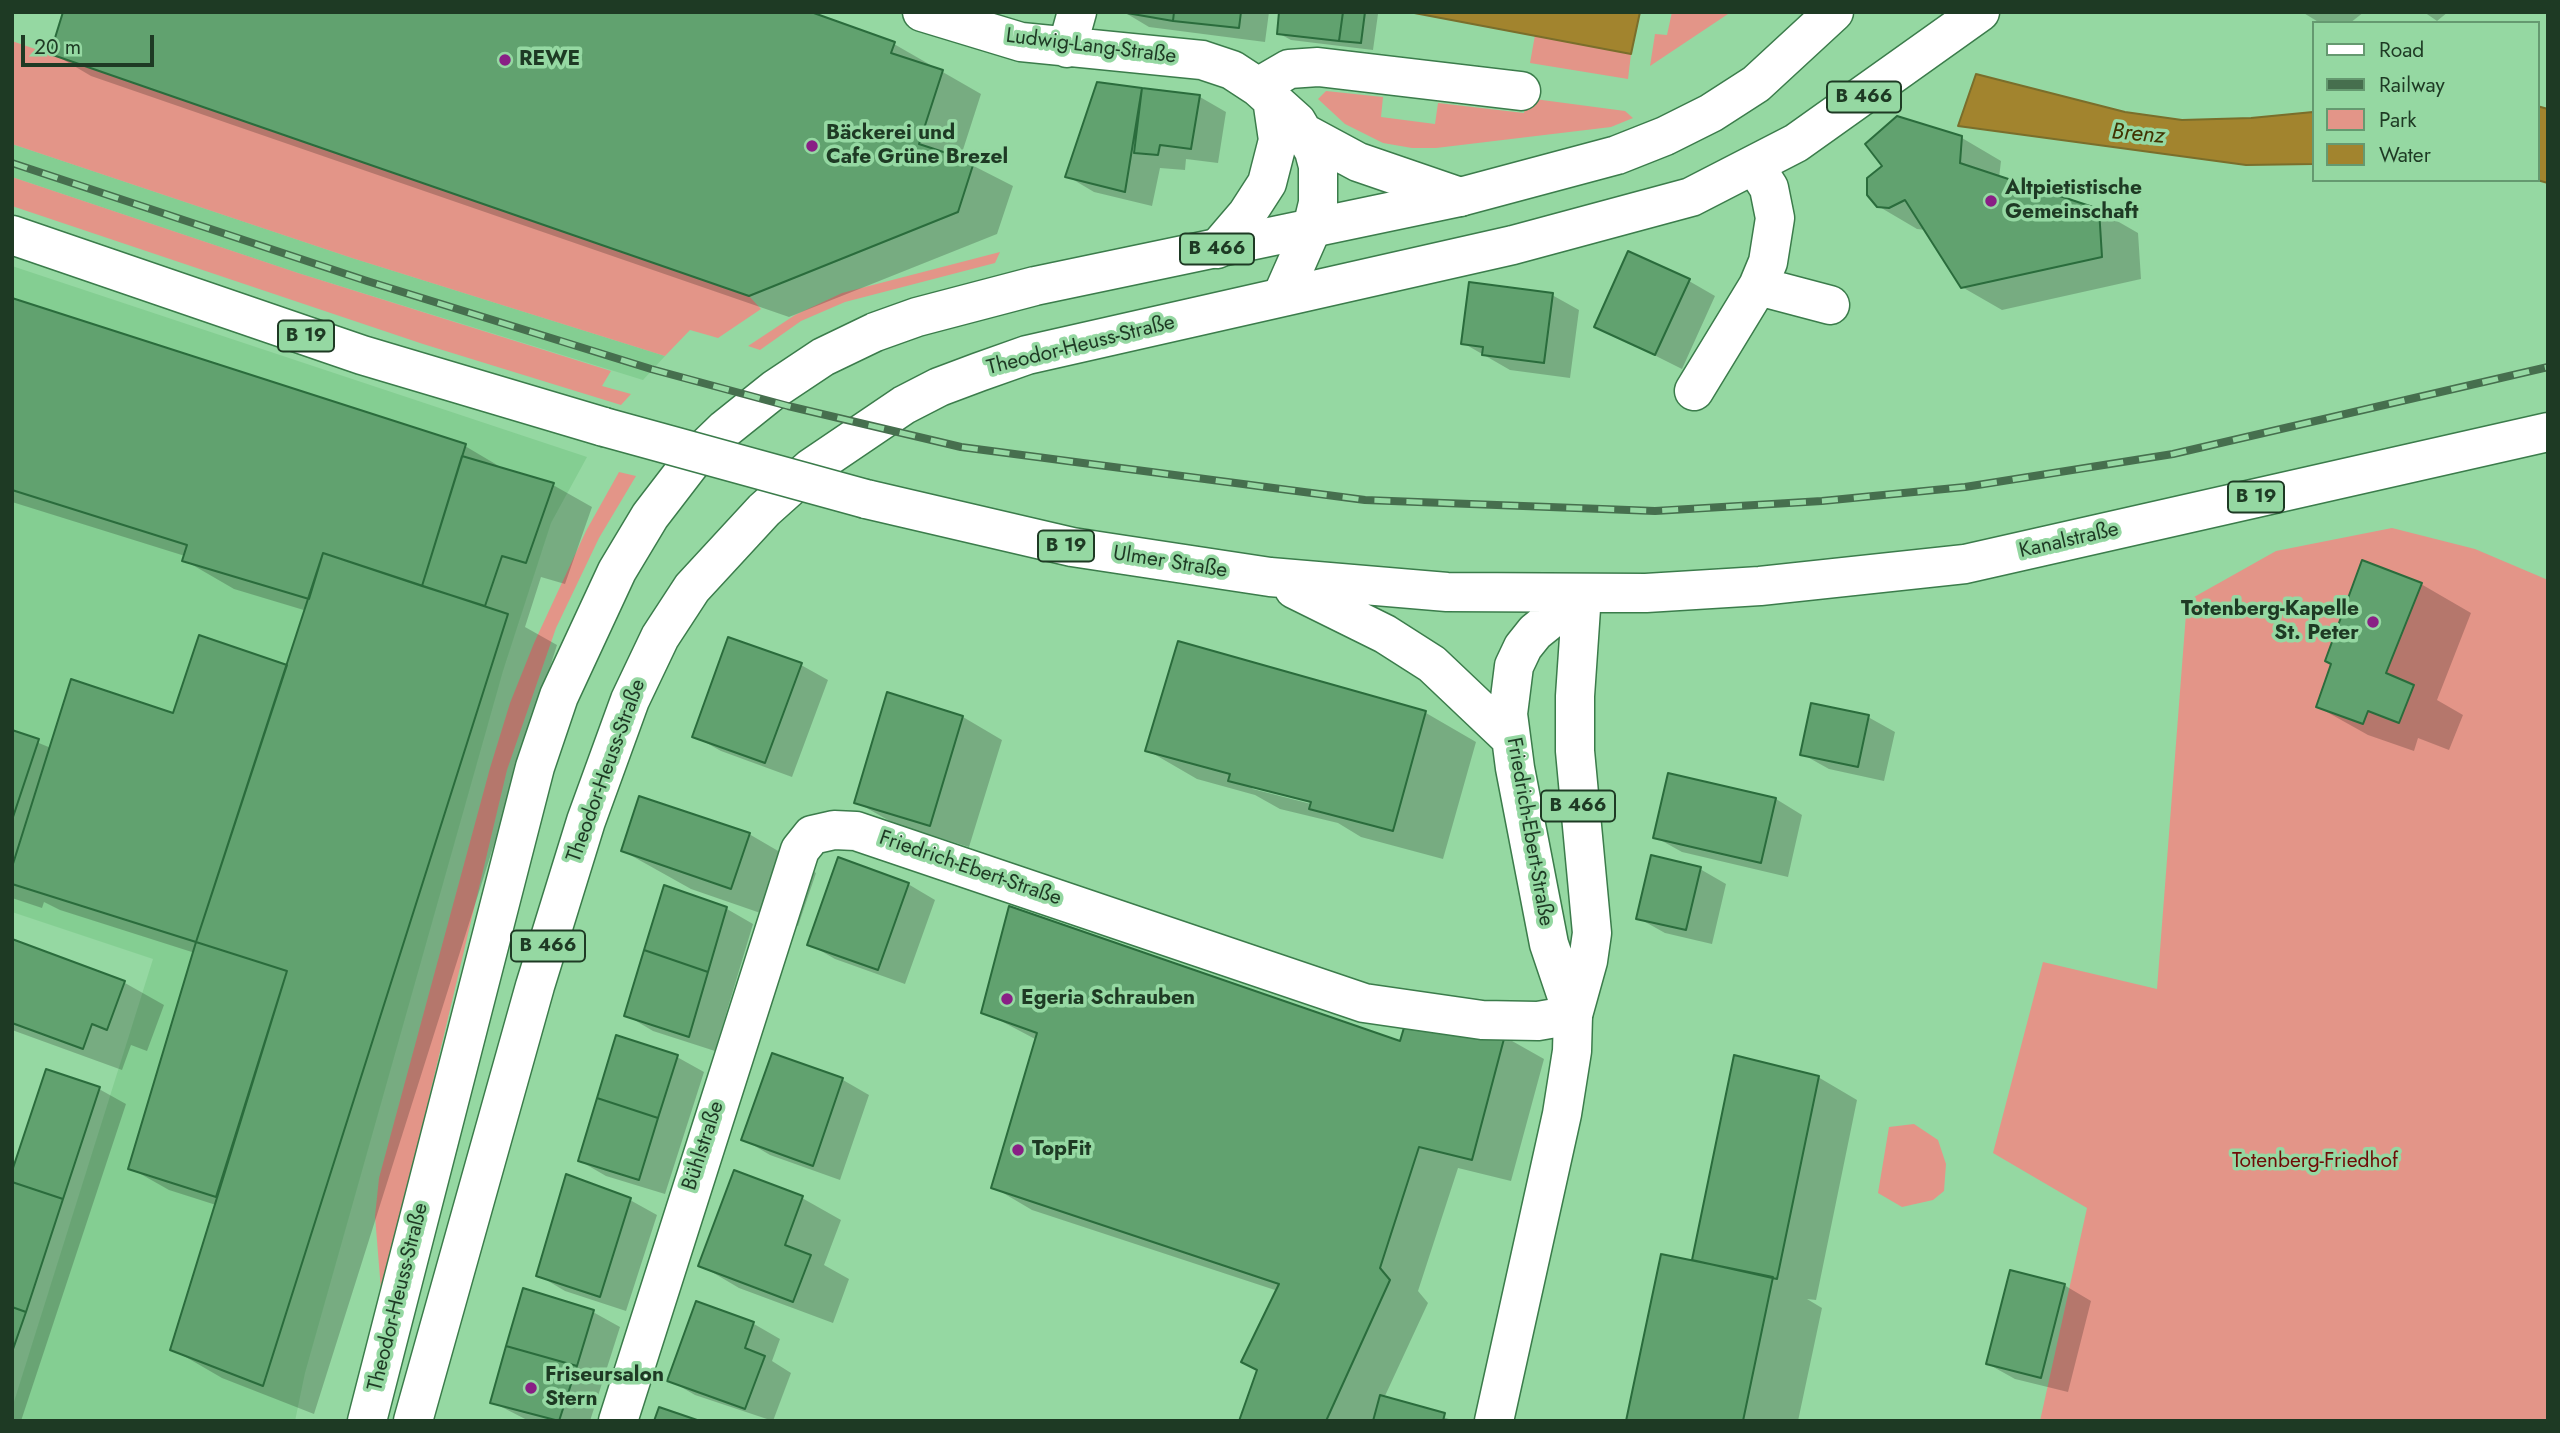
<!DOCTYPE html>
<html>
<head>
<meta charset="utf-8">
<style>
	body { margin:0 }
	#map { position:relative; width:2560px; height:1433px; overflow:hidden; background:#95d8a2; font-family:Jost,sans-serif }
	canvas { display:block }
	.frame { position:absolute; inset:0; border:14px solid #1e3a24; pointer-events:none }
	.legend { position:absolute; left:2312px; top:21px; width:228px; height:161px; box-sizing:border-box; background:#95d8a2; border:2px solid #659970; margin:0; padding:9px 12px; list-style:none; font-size:21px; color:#1e3a24 }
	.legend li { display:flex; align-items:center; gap:14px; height:35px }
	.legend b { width:35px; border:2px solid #659970 }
	.scale { position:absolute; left:21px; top:35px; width:133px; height:32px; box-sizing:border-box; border:4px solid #1e3a24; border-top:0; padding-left:9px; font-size:21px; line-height:24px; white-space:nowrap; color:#1e3a24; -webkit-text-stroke:5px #95d8a2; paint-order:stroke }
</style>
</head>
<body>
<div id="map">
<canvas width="2560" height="1433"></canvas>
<div class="frame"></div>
<ul class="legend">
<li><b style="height:9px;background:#fff"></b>Road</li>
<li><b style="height:9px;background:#466f4e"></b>Railway</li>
<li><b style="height:19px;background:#e39588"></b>Park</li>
<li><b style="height:19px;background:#a2842e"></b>Water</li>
</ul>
<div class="scale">20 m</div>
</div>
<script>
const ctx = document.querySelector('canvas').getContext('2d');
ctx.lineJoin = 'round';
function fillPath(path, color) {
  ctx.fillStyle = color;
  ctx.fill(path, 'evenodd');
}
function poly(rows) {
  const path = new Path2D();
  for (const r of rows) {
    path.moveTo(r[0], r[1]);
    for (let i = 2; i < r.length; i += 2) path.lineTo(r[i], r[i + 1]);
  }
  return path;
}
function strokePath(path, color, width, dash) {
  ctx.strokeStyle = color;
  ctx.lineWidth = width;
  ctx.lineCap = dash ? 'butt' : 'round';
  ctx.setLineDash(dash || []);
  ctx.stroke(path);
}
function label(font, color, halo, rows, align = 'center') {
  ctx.font = font + ' Jost,sans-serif';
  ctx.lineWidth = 7;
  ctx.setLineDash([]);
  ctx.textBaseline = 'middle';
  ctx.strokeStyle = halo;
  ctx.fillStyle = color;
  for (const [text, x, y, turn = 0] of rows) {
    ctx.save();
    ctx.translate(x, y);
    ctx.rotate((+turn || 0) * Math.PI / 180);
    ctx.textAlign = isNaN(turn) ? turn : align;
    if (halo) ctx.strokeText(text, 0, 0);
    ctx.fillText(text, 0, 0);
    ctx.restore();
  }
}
fillPath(poly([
	[12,144,352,258,665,356,643,380,298,273,12,177],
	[12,266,587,457,551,523,503,671,305,1373,295,1421,12,1421,12,1408,153,959,12,912]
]), '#84ce92');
fillPath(poly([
	[1672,12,1731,12,1650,66,1655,34,1667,35],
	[1535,35,1631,54,1628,79,1530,63],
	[12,41,749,296,761,309,718,338,690,330,665,356,352,258,12,144],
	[1326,91,1383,97,1381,117,1435,124,1438,103,1524,113,1527,98,1625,111,1633,118,1611,127,1436,148,1412,148,1383,143,1345,124,1318,99],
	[12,177,298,273,611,371,602,386,631,394,621,405,423,344,12,206],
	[1000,252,995,263,845,302,801,321,760,350,748,346,795,315,842,293],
	[619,472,636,476,599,538,556,628,507,770,428,1102,383,1315,375,1216,379,1178,490,768,510,703,534,643,586,531],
	[2392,528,2475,549,2548,580,2548,1421,2040,1421,2087,1208,1993,1153,2043,962,2157,989,2187,601,2276,551],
	[1914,1124,1938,1140,1946,1164,1944,1191,1933,1200,1902,1207,1878,1193,1889,1127]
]), '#e39588');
const water = poly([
	[1409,12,1640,12,1631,54,1409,12],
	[1976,74,2125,112,2182,120,2251,118,2313,112,2313,164,2246,165,1958,126,1976,74],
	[2537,106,2548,109,2548,183,2537,180,2537,106]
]);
fillPath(water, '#a2842e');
strokePath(water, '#7a6e2b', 2);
fillPath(poly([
	[1124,12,1269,12,1265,42,1149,27],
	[1281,12,1375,12,1378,14,1373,50,1291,40,1278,33],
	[2302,12,2364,12,2350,23,2320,23],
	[2424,12,2448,12,2437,21],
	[894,44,981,94,960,159,1013,186,997,234,789,317,91,76,52,53],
	[1099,84,1200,97,1226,112,1218,163,1186,159,1185,170,1160,168,1152,206,1094,192,1067,176],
	[1962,138,2001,161,1999,178,2098,210,2138,233,2141,279,2002,310,1962,287,1926,230,1917,229,1878,206],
	[1689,281,1715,296,1682,369,1596,326],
	[1552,295,1579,310,1570,378,1510,370,1463,343],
	[12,300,465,446,509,472,553,485,592,507,565,584,541,577,525,627,557,645,314,1414,222,1378,172,1349,216,1205,169,1190,130,1168,195,953,60,910,44,902,42,908,12,898,12,732,51,748,174,715,288,668,307,611,234,589,184,560,185,556,12,502],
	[2421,584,2471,613,2437,700,2463,715,2449,750,2418,738,2414,751,2368,735,2318,707],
	[1179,643,1426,713,1476,742,1443,859,1361,837,1338,823,1280,809,1255,795,1197,779,1147,750],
	[1248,784,1320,802,1319,806,1253,789],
	[801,665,828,680,792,777,721,751,694,736],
	[888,694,963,717,1002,740,969,847,895,824,856,802],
	[1868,717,1895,732,1884,781,1829,769,1802,754],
	[1670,775,1776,799,1802,815,1788,877,1682,852,1655,837],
	[749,834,816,873,798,926,691,889,623,851],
	[1700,869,1726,884,1712,944,1665,933,1638,918],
	[908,884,935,900,905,984,835,959,809,944],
	[665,887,727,909,753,924,715,1051,653,1031,626,1015],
	[12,941,125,983,164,1005,147,1051,131,1045,122,1070,12,1030],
	[984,1012,1401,1043,1505,1037,1544,1059,1511,1181,1458,1168,1418,1291,1428,1303,1384,1398,1455,1421,1241,1421,1259,1371,1278,1291,1032,1210,993,1187,1037,1040],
	[773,1055,843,1080,869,1095,840,1180,770,1155,743,1139],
	[677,1057,704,1072,665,1194,606,1176,580,1161],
	[1818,1077,1857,1100,1816,1300,1807,1299,1822,1308,1798,1421,1628,1421,1700,1263,1694,1260],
	[99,1089,126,1104,21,1421,12,1421,12,1175],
	[802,1198,841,1220,824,1265,849,1279,833,1323,739,1288,700,1265],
	[630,1200,657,1215,626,1311,565,1291,538,1275],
	[2064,1285,2091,1301,2068,1392,2015,1379,1988,1364],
	[524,1291,593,1312,620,1327,590,1421,529,1421,492,1402],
	[697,1303,754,1324,780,1339,772,1361,791,1373,773,1421,695,1395,669,1380]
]), '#0003');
const building = poly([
	[63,12,811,12,895,42,891,53,943,70,919,144,974,162,958,212,749,296,50,54,63,12],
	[1121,12,1174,12,1173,21,1121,12],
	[1174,12,1241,12,1239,28,1173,21,1174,12],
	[1279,12,1343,12,1339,41,1277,34,1279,12],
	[1343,12,1365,12,1361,43,1339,41,1343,12],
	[1097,82,1142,88,1125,192,1065,177,1097,82],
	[1142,88,1200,95,1191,149,1160,145,1158,155,1134,153,1142,88],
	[1897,116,1962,136,1960,163,2099,209,2102,257,1961,288,1905,200,1889,208,1877,207,1867,195,1867,178,1882,166,1865,144,1897,116],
	[1628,251,1690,279,1655,355,1594,327,1628,251],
	[1469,282,1553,293,1544,363,1482,355,1483,347,1461,344,1469,282],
	[12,298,466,444,422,586,323,553,309,599,182,561,187,545,12,490,12,298],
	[462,456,554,483,526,563,502,556,485,606,422,586,462,456],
	[323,553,508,614,263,1386,170,1350,287,971,196,942,323,553],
	[2362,560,2422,583,2386,673,2414,685,2399,723,2368,711,2363,724,2316,707,2331,664,2325,661,2362,560],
	[199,635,287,665,196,942,12,884,12,867,71,679,173,713,199,635],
	[728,637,802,663,765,763,692,737,728,637],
	[1178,641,1426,711,1393,831,1309,809,1311,802,1228,781,1230,774,1145,751,1178,641],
	[887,692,963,716,930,826,854,803,887,692],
	[1811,703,1869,715,1858,767,1800,755,1811,703],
	[12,730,39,739,12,820,12,730],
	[1668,773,1776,798,1761,863,1653,838,1668,773],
	[639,796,750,833,731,889,621,851,639,796],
	[1651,855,1701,867,1686,930,1636,919,1651,855],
	[838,857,909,883,878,970,807,945,838,857],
	[664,885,727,907,708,972,644,950,664,885],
	[1009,906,1400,1041,1409,1011,1505,1035,1472,1160,1419,1147,1380,1268,1390,1280,1326,1421,1239,1421,1257,1370,1241,1362,1279,1284,991,1188,1037,1033,981,1013,1009,906],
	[12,939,125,981,107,1030,92,1024,83,1049,12,1023,12,939],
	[196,942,287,971,216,1197,128,1169,196,942],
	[644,950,708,972,689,1037,624,1016,644,950],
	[616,1035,678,1055,658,1118,597,1098,616,1035],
	[772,1053,843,1078,813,1166,741,1140,772,1053],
	[1734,1055,1819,1076,1777,1279,1692,1260,1734,1055],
	[46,1069,100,1087,63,1199,12,1182,12,1171,46,1069],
	[597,1098,658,1118,639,1180,578,1161,597,1098],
	[734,1170,803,1196,785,1245,811,1255,793,1302,698,1266,734,1170],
	[566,1174,631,1198,600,1297,536,1276,566,1174],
	[12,1182,63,1199,26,1312,12,1307,12,1182],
	[1661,1254,1773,1277,1743,1421,1626,1421,1661,1254],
	[2010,1270,2065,1284,2041,1378,1986,1364,2010,1270],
	[523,1288,594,1310,577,1366,506,1346,523,1288],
	[696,1301,754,1322,745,1348,765,1356,745,1409,667,1381,696,1301],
	[12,1307,26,1312,12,1352,12,1307],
	[506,1346,577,1366,559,1421,490,1403,506,1346],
	[1380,1395,1445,1413,1443,1421,1373,1421,1380,1395],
	[659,1407,700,1421,654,1421,659,1407]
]);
fillPath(building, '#61a26f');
strokePath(building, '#2a6c3c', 2);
const street = poly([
	[922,12,1021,42,1202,60,1232,70,1258,87,1297,122,1314,151,1318,166,1318,203,1312,228,1282,296],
	[1067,48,1077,12],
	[1258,87,1289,69,1318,67,1521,91],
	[1306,134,1358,162,1460,197],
	[1217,249,1247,214,1267,183,1278,140,1272,99],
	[1758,286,1830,305],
	[1694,391,1758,286,1768,262,1775,218,1769,188,1755,166],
	[618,1421,800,850,812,835,834,830,856,831,1364,1003,1482,1020,1538,1021,1573,1015]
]);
const primary = poly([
	[12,235,362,355,604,427],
	[866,499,1072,547,1270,577,1447,592,1646,593,1760,586,1965,564,2548,432],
	[1294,589,1385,634,1432,664,1510,738],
	[1573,1015,1549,944,1515,768,1508,714,1514,666,1523,647,1535,632,1582,594],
	[367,1421,535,767,559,696,617,571,650,516,693,460,725,429,775,389,823,357,875,332,917,317,1035,286,1460,197,1617,155,1665,136,1711,113,1756,84,1834,12],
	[413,1421,535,986,586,821,630,700,660,637,692,588,764,510,811,468,904,405,939,387,979,372,1027,355,1513,245,1691,197,1796,143,1980,12],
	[1494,1421,1562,1114,1572,1051,1573,1015,1588,961,1592,933,1575,751,1575,696,1582,594]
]);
strokePath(street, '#3b7c4b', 41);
strokePath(primary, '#3b7c4b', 41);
strokePath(street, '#fff', 38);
strokePath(primary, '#fff', 38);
const rail = poly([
	[12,163,367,281,651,369,788,406,961,447,1365,500,1655,511,1822,501,1965,487,2173,454,2548,367]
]);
strokePath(rail, '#466f4e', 8);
strokePath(rail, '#95d8a2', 5, [16]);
const primaryBridge = poly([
	[604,427,866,499]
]);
strokePath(primaryBridge, '#3b7c4b', 41, []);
strokePath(primaryBridge, '#fff', 38);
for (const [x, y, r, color] of [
	[505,60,7,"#891f85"],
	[812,146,7,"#891f85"],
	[1991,201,7,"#891f85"],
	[2373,622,7,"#891f85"],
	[1007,999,7,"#891f85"],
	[1018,1150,7,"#891f85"],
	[531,1388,7,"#891f85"]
]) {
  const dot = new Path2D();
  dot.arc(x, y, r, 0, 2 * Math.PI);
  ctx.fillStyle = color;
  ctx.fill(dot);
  strokePath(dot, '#95d8a2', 2.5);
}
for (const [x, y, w] of [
	[1864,97,74],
	[1217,249,74],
	[306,336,56],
	[2256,497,56],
	[1066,546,56],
	[1578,806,74],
	[548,946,74]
]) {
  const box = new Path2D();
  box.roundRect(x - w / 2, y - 15.5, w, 31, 5);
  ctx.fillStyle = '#95d8a2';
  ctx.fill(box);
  strokePath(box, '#1e3a24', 2);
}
label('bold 19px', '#1e3a24', null, [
	["B 466",1864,97],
	["B 466",1217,249],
	["B 19",306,336],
	["B 19",2256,497],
	["B 19",1066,546],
	["B 466",1578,806],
	["B 466",548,946]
]);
label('21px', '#1e3a24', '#95d8a2', [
	["Ludwig-Lang-Straße",1091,47,7],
	["Theodor-Heuss-Straße",1081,346,-14],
	["Kanalstraße",2069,541,-13],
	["Ulmer Straße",1170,563,9],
	["Theodor-Heuss-Straße",607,771,-70],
	["Friedrich-Ebert-Straße",1529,832,80],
	["Friedrich-Ebert-Straße",970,869,19],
	["Bühlstraße",704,1146,-72],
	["Theodor-Heuss-Straße",399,1297,-76]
]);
label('bold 21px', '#1e3a24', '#95d8a2', [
	["REWE",519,60],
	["Bäckerei und",826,134],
	["Cafe Grüne Brezel",826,158],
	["Altpietistische",2005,189],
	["Gemeinschaft",2005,213],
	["Totenberg-Kapelle",2359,610,"right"],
	["St. Peter",2359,634,"right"],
	["Egeria Schrauben",1021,999],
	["TopFit",1032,1150],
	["Friseursalon",545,1376],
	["Stern",545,1400]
], 'left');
label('21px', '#6f0b06', '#95d8a2', [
	["Totenberg-Friedhof",2315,1162]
]);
label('italic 23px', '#413200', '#95d8a2', [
	["Brenz",2138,135,5]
]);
</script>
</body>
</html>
